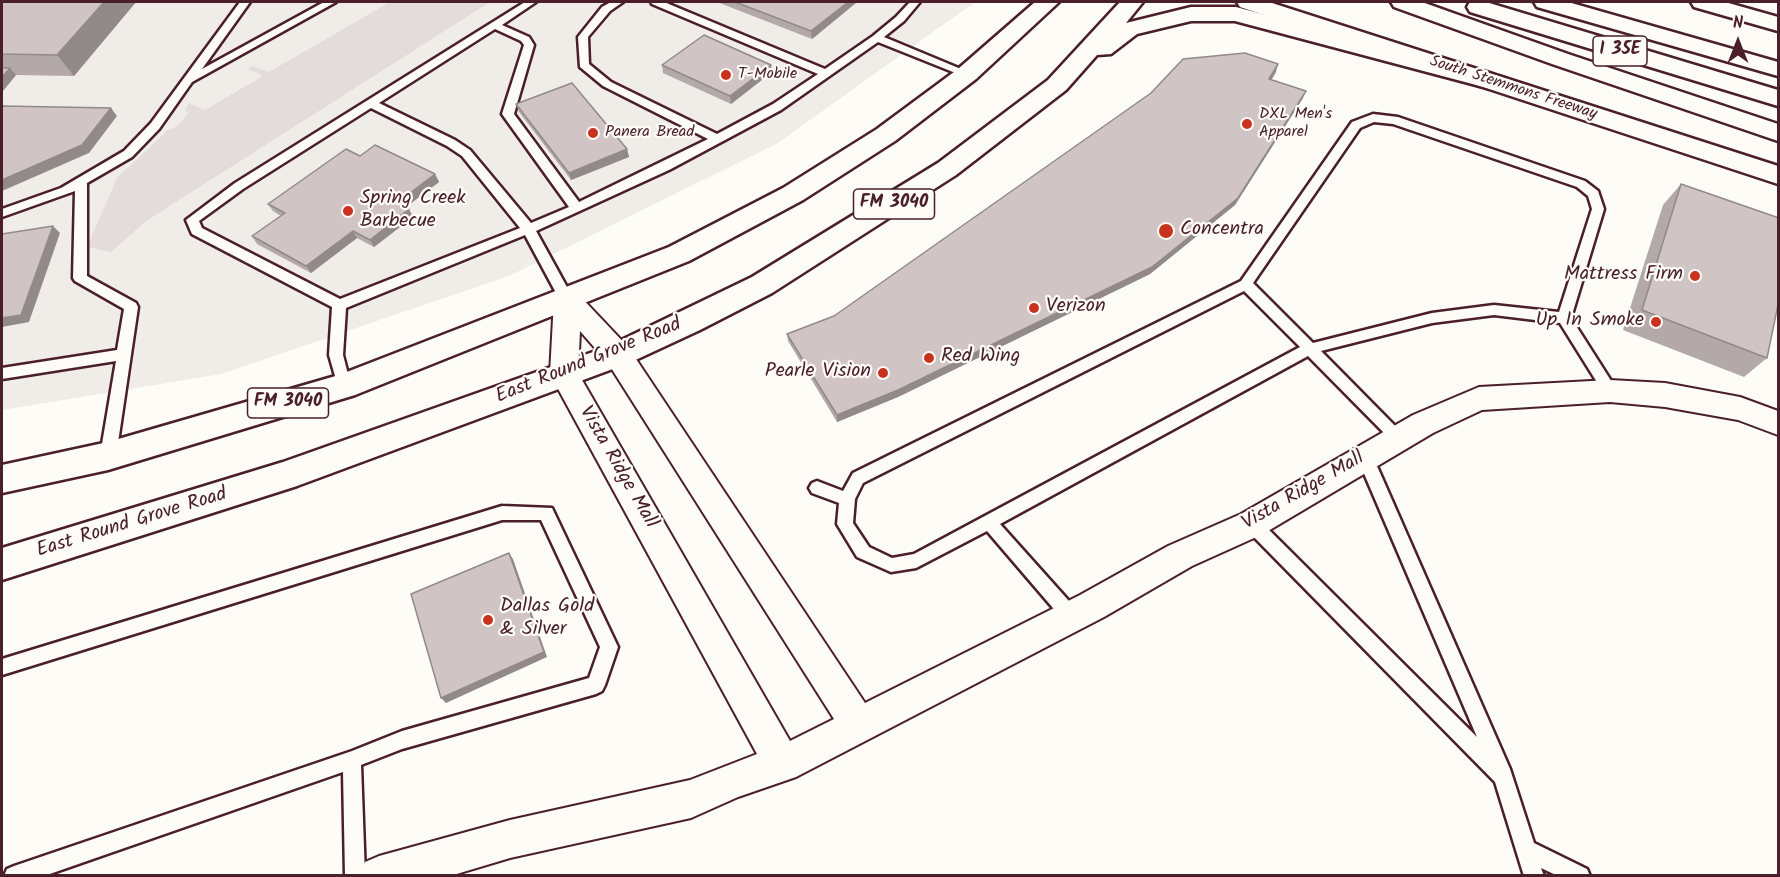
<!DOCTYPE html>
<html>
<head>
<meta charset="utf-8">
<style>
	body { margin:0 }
	#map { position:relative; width:1780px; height:877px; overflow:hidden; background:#fdfcf7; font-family:Kalam,sans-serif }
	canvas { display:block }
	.frame { position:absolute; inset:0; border:3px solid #4a1f2b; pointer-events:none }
	.north { position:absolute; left:1708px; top:12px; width:60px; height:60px; -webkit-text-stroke:4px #fdfcf7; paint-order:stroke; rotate:0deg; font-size:16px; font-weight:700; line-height:24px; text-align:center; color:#4a1f2b }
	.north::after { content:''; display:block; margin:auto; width:21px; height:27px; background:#4a1f2b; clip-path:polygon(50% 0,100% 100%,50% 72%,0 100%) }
</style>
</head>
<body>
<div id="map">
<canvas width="1780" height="877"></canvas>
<div class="frame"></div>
<div class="north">N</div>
</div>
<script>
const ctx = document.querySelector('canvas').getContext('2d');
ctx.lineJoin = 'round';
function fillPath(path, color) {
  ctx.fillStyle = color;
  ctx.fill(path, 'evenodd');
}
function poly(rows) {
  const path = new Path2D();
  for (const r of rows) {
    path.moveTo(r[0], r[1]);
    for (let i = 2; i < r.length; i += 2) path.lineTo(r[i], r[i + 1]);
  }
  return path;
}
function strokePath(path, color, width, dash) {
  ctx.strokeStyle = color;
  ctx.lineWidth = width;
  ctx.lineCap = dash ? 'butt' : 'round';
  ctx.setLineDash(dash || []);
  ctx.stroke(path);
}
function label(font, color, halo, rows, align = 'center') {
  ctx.font = font + ' Kalam,sans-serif';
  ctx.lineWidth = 4.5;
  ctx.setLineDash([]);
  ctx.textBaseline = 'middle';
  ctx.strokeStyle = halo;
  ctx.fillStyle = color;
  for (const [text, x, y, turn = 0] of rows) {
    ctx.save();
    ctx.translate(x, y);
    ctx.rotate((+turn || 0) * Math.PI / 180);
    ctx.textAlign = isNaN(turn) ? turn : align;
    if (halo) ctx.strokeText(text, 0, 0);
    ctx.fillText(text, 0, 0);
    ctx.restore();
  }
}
fillPath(poly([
	[2,2,975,2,778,143,509,276,221,374,2,410]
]), '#f0ece8');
fillPath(poly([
	[390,2,490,2,146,221,111,252,87,247,117,178,169,129,175,128,189,113,185,110,189,103,205,110,263,76,248,69,252,66,269,72]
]), '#e3dcda');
const lane = poly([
	[240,2,250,2,202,69,324,2,336,2,192,82,159,129,132,157,87,183,87,276,136,303,138,307,116,456,113,460,108,462,103,460,100,456,116,361,2,379,2,368,117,350,124,309,75,281,73,278,75,191,2,217,2,209,61,188,124,151,151,123,240,2],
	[525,2,536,2,502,25,529,37,534,45,514,114,579,202,708,139,603,86,580,67,578,37,602,7,611,2,623,2,610,11,588,37,589,64,611,82,717,134,773,104,818,74,652,4,651,2,664,2,825,69,873,36,896,17,910,2,920,2,904,21,884,37,973,74,967,77,963,76,878,42,781,110,669,170,536,231,574,300,572,304,562,304,525,235,346,308,343,355,351,386,349,390,339,390,329,355,332,307,192,234,186,220,235,183,525,2],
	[495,29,521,41,524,45,502,114,569,207,531,223,470,150,455,140,379,103,495,29],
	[371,108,447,146,462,156,520,228,340,299,202,228,199,221,243,189,371,108],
	[1373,114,1398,117,1585,181,1598,191,1604,209,1571,318,1615,387,1617,391,1615,395,1605,395,1560,323,1494,315,1432,323,1321,351,1403,434,1405,438,1403,442,1398,444,1393,442,1308,356,1000,524,1077,610,1079,616,1077,622,1071,624,1065,622,987,531,916,568,891,572,857,557,837,524,839,503,812,493,809,488,812,483,817,481,843,491,853,473,1241,281,1352,122,1373,114],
	[1374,122,1393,124,1577,187,1588,196,1592,209,1559,312,1494,305,1432,313,1313,343,1253,283,1360,128,1374,122],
	[1244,291,1300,347,914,554,892,558,869,547,853,523,855,499,863,483,1244,291],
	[1365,451,1370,453,1373,457,1510,769,1534,843,1587,869,1590,876,1558,876,1541,868,1544,876,1524,876,1495,782,1246,529,1244,524,1246,519,1252,517,1258,519,1477,737,1357,457,1360,453,1365,451],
	[502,506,552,508,618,647,605,685,602,691,596,694,402,749,361,765,365,876,345,876,343,772,44,876,4,876,7,869,14,866,352,751,402,731,589,678,600,647,541,520,502,520,2,675,2,659,502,506]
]);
const street = poly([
	[567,290,577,293,628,347,865,703,1080,595,1168,546,1241,514,1413,415,1479,387,1610,380,1665,383,1740,397,1778,411,1778,435,1738,420,1665,407,1610,402,1482,410,1433,433,1263,534,1192,566,1104,617,796,777,738,797,691,818,510,858,450,876,359,876,365,862,379,856,510,820,690,780,757,754,550,374,554,300,557,293,567,290],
	[580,331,608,363,834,719,790,741,578,373,580,331]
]);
const secondary = poly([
	[1237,2,1269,2,1778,166,1778,184,1240,7,1237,2]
]);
const primary = poly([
	[1035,2,1059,2,976,79,895,141,803,200,689,261,355,395,108,470,2,493,2,465,108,442,339,375,669,247,783,188,877,129,958,69,1035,2],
	[1120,2,1143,2,1126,23,1191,7,1236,7,1504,78,1507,83,1504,88,1495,90,1235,21,1191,21,1137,34,1111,54,1097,55,1066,90,956,175,772,293,700,330,629,363,297,486,2,580,2,548,283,462,607,347,752,277,938,163,1048,80,1120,2]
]);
const highway = poly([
	[1391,2,1422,2,1568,54,1778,124,1778,141,1552,64,1394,7,1391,2],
	[1470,2,1486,2,1778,90,1778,106,1470,12,1467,7,1470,2],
	[1534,2,1568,2,1778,62,1778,76,1537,7,1534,2],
	[1691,2,1725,2,1778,17,1778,31,1694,7,1691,2]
]);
strokePath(lane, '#4a1f2b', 5);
strokePath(street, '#4a1f2b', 4);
strokePath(secondary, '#4a1f2b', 5);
strokePath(primary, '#4a1f2b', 5);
strokePath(highway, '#4a1f2b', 5);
fillPath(lane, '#fdfcf7');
fillPath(street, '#fdfcf7');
fillPath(secondary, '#fdfcf7');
fillPath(primary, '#fdfcf7');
fillPath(highway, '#fdfcf7');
fillPath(poly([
	[2,2,136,2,74,76,16,75,2,92],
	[717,2,857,2,812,39],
	[662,65,771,65,772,72,731,104,663,73],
	[1276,72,1271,80,1303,98,1235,205,1150,274,898,397,837,422,788,341,787,334,834,316,1151,93],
	[516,104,627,149,629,157,571,180,519,112],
	[360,156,435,174,439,182,405,207,413,217,374,247,357,238,311,273,257,244,252,236,281,216,273,211,268,204],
	[1681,184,1767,358,1744,377,1623,330,1663,205]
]), '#b3a9a9');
fillPath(poly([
	[104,2,136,2,74,76,57,55],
	[848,2,857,2,812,39,811,31],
	[1278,64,1276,72,1267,87,1269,79],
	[771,65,772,72,731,104,730,96],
	[10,68,16,75,2,92,2,77],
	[1306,91,1303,98,1235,205,1150,274,898,397,837,422,837,415],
	[111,108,117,116,89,153,2,191,2,180],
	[627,149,629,157,571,180,569,173],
	[435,174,439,182,401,211,397,203],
	[409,209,413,217,374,247,370,240],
	[53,226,60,233,29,322,2,327,2,318],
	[353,231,357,238,311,273,306,266],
	[509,553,513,559,547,657,446,703,441,698]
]), '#928a89');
const building = poly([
	[2,2,104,2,57,55,2,54,2,2],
	[735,2,848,2,811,31,735,2],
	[704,35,771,65,730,96,662,65,704,35],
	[1245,53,1278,64,1269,79,1306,91,1238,198,1152,267,898,390,837,415,787,334,834,316,1151,93,1183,59,1245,53],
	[2,68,10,68,2,77,2,68],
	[572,83,627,149,569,173,516,104,572,83],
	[2,106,111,108,82,145,2,180,2,106],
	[375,145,435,174,397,203,409,209,370,240,353,231,306,266,252,236,285,213,268,204,346,149,360,156,375,145],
	[1681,184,1779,218,1779,300,1767,358,1642,310,1681,184],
	[53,226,21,315,2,318,2,234,53,226],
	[509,553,544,652,441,698,411,594,509,553]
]);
fillPath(building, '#d0c5c4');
strokePath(building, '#928a89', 1.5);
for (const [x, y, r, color] of [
	[726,75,6,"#c8321e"],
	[1247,124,6,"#c8321e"],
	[593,133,6,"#c8321e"],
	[348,211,6,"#c8321e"],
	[1166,231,8,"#c8321e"],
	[1695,276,6,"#c8321e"],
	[1034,308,6,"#c8321e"],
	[1656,322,6,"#c8321e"],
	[929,358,6,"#c8321e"],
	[883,373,6,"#c8321e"],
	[488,620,6,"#c8321e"]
]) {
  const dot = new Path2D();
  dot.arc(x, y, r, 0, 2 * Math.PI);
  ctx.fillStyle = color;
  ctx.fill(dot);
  strokePath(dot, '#fdfcf7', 2);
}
label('16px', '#4a1f2b', '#fdfcf7', [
	["T-Mobile",738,75],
	["DXL Men's",1259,115],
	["Apparel",1259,133],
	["Panera Bread",605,133]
], 'left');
label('16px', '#4a1f2b', '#fdfcf7', [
	["South Stemmons Freeway",1513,89,18]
]);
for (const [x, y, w] of [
	[1620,51,54],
	[894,204,81],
	[288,403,81]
]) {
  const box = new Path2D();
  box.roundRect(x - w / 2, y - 15, w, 30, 4.5);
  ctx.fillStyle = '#fdfcf7';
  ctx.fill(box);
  strokePath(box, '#4a1f2b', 1.5);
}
label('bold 18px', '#4a1f2b', null, [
	["I 35E",1620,51],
	["FM 3040",894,204],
	["FM 3040",288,403]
]);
label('20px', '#4a1f2b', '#fdfcf7', [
	["Spring Creek",360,200],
	["Barbecue",360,223],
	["Concentra",1180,231],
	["Mattress Firm",1683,276,"right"],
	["Verizon",1046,308],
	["Up In Smoke",1644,322,"right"],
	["Red Wing",941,358],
	["Pearle Vision",871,373,"right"],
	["Dallas Gold",500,608],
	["& Silver",500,631]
], 'left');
label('20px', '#4a1f2b', '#fdfcf7', [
	["East Round Grove Road",589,362,-22],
	["Vista Ridge Mall",617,468,60],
	["Vista Ridge Mall",1304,492,-30],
	["East Round Grove Road",132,524,-17]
]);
</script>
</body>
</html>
